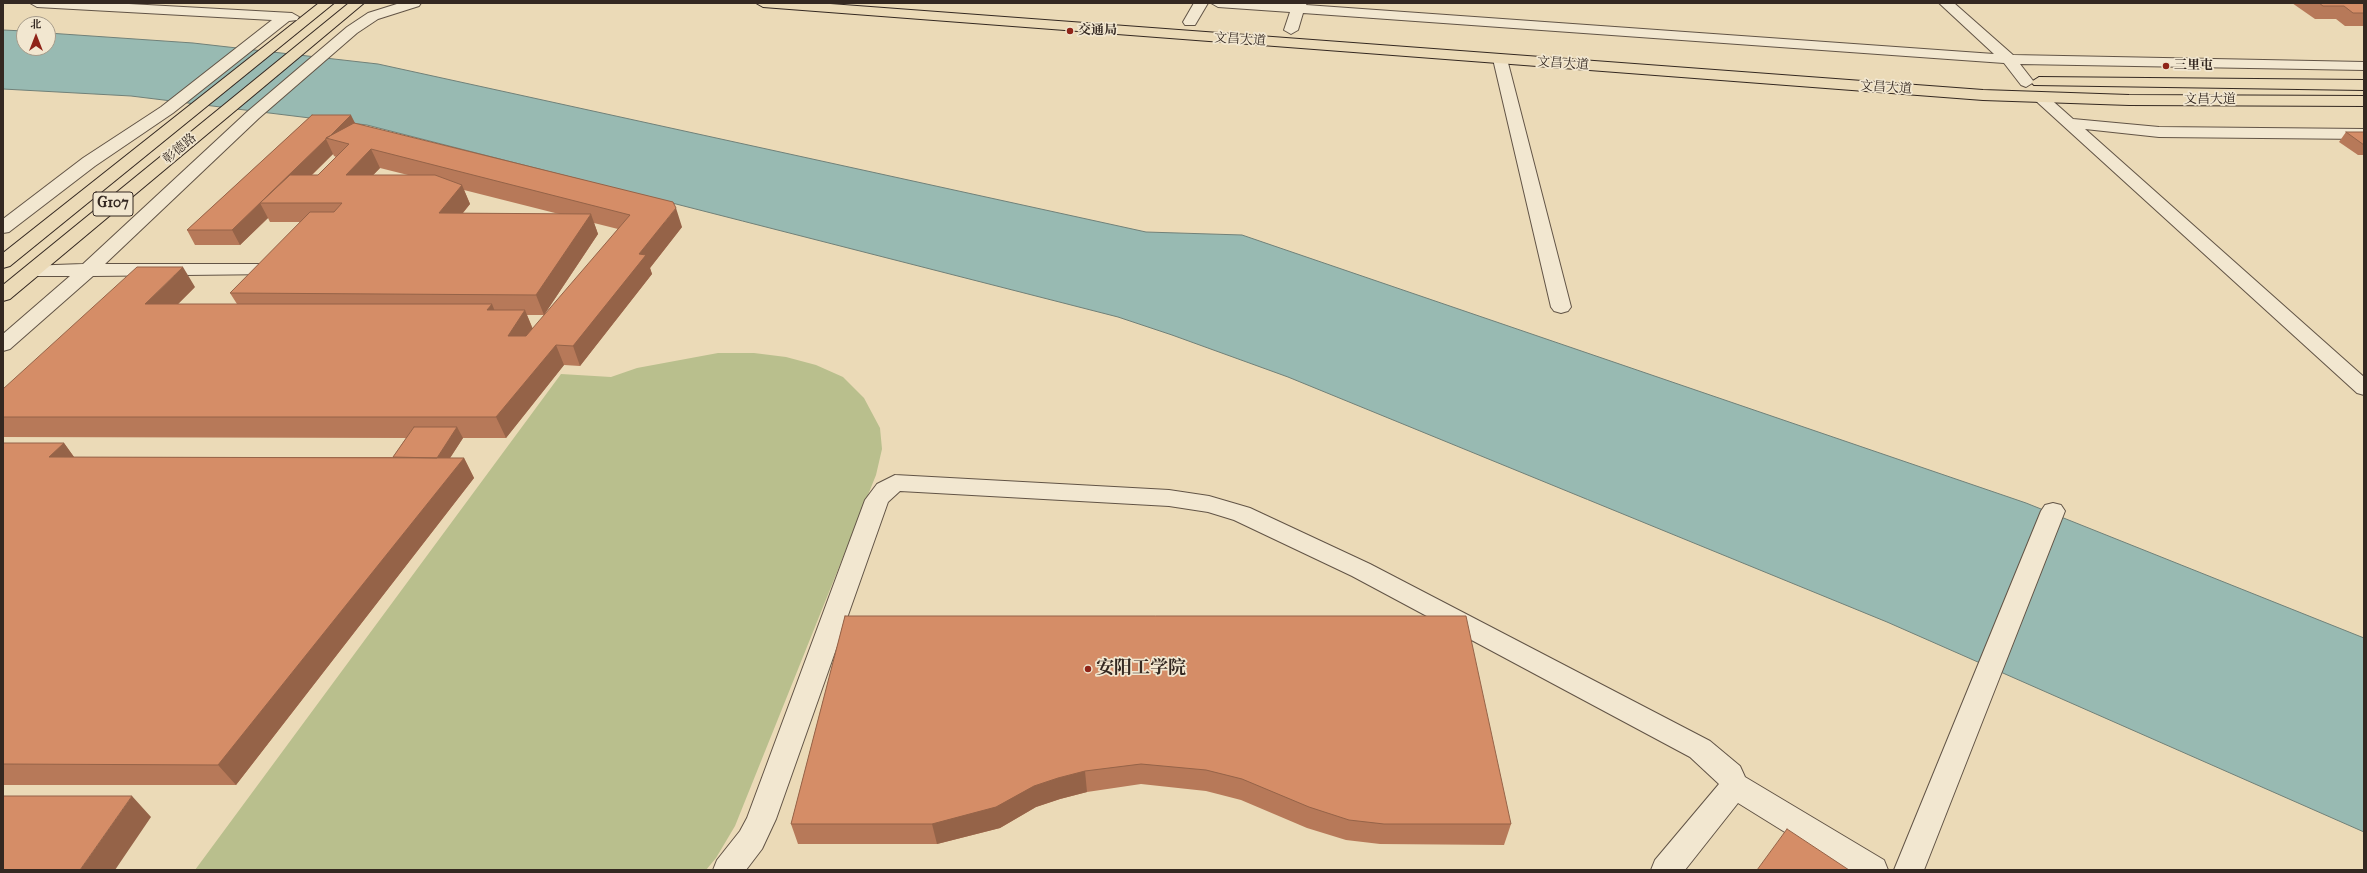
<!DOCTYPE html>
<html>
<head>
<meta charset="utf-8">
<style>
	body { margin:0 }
	#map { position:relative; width:2367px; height:873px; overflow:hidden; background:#ebdab7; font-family:"IM FELL Great Primer","Noto Serif SC",serif }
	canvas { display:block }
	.frame { position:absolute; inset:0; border:4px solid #342821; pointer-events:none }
	.north { position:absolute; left:16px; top:16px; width:40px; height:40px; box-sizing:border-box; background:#f2e7d0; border:1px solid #a69b8a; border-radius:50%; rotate:0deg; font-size:11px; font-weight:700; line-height:16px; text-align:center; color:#342821 }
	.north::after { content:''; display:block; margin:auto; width:14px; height:18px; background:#8f2418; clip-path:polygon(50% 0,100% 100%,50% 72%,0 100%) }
</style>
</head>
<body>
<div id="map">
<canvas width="2367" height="873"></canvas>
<div class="frame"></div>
<div class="north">北</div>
</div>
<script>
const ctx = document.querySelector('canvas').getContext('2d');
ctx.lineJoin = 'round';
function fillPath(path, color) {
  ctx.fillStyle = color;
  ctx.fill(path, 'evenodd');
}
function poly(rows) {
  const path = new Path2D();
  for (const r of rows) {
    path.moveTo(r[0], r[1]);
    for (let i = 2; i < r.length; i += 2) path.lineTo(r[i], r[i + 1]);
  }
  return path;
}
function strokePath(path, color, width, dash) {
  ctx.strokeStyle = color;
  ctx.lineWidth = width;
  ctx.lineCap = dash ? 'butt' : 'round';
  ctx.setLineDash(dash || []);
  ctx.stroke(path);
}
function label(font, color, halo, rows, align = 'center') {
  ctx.font = font + ' "IM FELL Great Primer","Noto Serif SC",serif';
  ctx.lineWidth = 3.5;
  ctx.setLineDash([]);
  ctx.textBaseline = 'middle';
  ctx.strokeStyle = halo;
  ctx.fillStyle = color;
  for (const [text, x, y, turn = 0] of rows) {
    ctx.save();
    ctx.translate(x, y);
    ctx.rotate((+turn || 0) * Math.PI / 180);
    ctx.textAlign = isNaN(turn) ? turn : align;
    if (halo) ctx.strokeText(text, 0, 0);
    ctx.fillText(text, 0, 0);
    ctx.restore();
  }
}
fillPath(poly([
	[718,353,754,353,786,357,816,365,843,377,864,398,880,428,882,449,876,475,735,826,716,858,706,870,195,870,561,374,611,377,637,368]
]), '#b9bf8d');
const water = poly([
	[3,30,24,31,24,48,48,48,48,33,193,43,378,64,1146,232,1242,235,2026,503,2364,638,2364,832,1887,622,1288,377,1172,335,1118,317,367,125,131,96,3,89,3,30]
]);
fillPath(water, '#98bab2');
strokePath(water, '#708078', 1);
const minor = poly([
	[30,3,111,3,292,13,299,17,297,20,289,21,173,113,95,166,9,232,3,233,3,219,83,158,161,107,272,20,37,7,30,3],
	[400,3,421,3,419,6,378,19,357,33,259,118,105,264,270,264,277,266,279,270,277,274,93,276,10,349,3,351,3,334,70,276,34,276,27,274,25,270,27,266,83,264,247,112,347,27,368,13,400,3],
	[1194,3,1208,3,1195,25,1185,25,1183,22,1194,3],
	[1211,3,1307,3,1306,5,1994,54,1939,3,1954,3,2013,55,2364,62,2364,70,2020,64,2034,82,2026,87,2021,85,2004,63,1303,13,1298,30,1291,34,1284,30,1290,12,1218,7,1211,3],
	[1500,55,1507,59,1571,307,1568,311,1561,313,1554,311,1551,307,1493,59,1500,55],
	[2041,93,2046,95,2073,119,2159,127,2364,129,2364,139,2159,137,2085,129,2364,377,2364,395,2357,393,2036,101,2033,98,2036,95,2041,93],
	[895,475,1169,490,1209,496,1250,508,1370,564,1710,741,1740,766,1745,777,1884,860,1888,870,1846,870,1738,803,1685,870,1651,870,1655,860,1719,784,1690,757,1352,576,1234,520,1208,512,1169,506,900,491,888,502,776,819,762,849,746,870,713,870,717,860,740,831,747,818,865,500,877,484,895,475],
	[2053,503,2061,505,2065,511,1924,870,1894,870,2041,511,2045,505,2053,503]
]);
const major = poly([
	[756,3,817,3,1983,90,2129,95,2364,96,2364,106,2129,105,1983,100,763,7,756,3],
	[2039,77,2364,80,2364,90,2034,85,2031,82,2039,77]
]);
const highway = poly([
	[319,3,334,3,10,266,3,268,3,253,319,3],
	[349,3,364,3,10,299,3,301,3,285,349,3]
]);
strokePath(minor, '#625446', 2);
strokePath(major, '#342821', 2);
strokePath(highway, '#342821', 2);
fillPath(minor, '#f2e7d0');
fillPath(major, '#ebdab7');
fillPath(highway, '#ebdab7');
fillPath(poly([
	[2292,3,2364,3,2364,26,2345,26,2336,19,2315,19],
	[312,115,355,124,682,227,650,268,652,274,580,366,564,365,506,438,463,438,450,458,464,458,474,478,236,785,3,785,3,443,64,443,74,457,393,457,406,438,3,437,3,389,195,287,178,304,237,304,230,293,301,222,270,222,268,218,240,245,195,245,187,230],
	[333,154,334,156,336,157,318,175,312,175],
	[380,168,408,175,373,175],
	[464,190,559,214,463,213,470,204],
	[594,223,618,229,533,329,527,315,544,315,598,234],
	[2346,132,2364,132,2364,155,2358,155,2339,142],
	[845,616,1511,824,1504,845,1380,844,1346,840,1307,828,1241,800,1206,791,1141,784,1087,792,1060,799,1036,807,1000,828,937,844,798,844,791,824]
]), '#b77959');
fillPath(poly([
	[351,115,358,129,327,138],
	[326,139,333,154,283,203,260,203],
	[371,149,380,168,355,194,346,175],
	[462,185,470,204,447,232,439,213],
	[260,203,268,218,240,245,232,230],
	[676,208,682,227,650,268,652,274,580,366,573,346,639,254],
	[591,214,598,234,544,315,536,295],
	[183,267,195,287,158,324,145,304],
	[492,304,500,324,487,310],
	[525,310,533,330,517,356,508,336],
	[556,345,564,365,506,438,496,417],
	[457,427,463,438,437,478,431,467],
	[64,443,79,464,49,457],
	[464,458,474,478,236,785,218,765],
	[1085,771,1087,792,1060,799,1036,807,1000,828,937,844,932,824,1034,786,1058,778],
	[132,796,151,817,115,870,80,870]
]), '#956348');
const building = poly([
	[2319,3,2364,3,2364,13,2353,13,2344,6,2323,6,2319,3],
	[312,115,351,115,330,136,326,138,326,139,232,230,187,230,312,115],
	[354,123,673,202,676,208,639,254,646,255,573,346,556,345,496,417,3,417,3,389,137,267,183,267,145,304,492,304,487,310,525,310,508,336,526,336,630,215,371,149,346,175,435,175,462,185,439,213,591,214,536,295,230,293,310,212,334,212,342,203,260,203,290,175,318,175,349,144,326,138,354,123],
	[2346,132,2364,132,2364,145,2346,132],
	[414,427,457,427,437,458,393,457,414,427],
	[3,443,64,443,49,457,464,458,218,765,3,764,3,443],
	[845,616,1466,616,1511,824,1384,824,1349,820,1309,807,1242,779,1206,770,1141,764,1085,771,1058,778,1034,786,996,807,932,824,791,824,845,616],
	[3,796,132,796,80,870,3,870,3,796],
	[1787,829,1849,870,1757,870,1787,829]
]);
fillPath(building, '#d58d67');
strokePath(building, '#956348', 1);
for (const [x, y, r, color] of [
	[1070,31,4,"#8f2418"],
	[2166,66,4,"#8f2418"],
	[1088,669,4,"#8f2418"]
]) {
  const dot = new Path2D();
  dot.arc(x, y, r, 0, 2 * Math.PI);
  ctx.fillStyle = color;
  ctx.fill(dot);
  strokePath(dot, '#f2e7d0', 1.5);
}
label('bold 13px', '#342821', '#f2e7d0', [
	["交通局",1078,31],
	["三里屯",2174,66]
], 'left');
label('13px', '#342821', '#f2e7d0', [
	["文昌大道",1240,40,4],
	["文昌大道",1563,64,4],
	["文昌大道",1886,88,4],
	["文昌大道",2210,100],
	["彰德路",180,149,-40]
]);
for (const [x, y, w] of [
	[113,204,40]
]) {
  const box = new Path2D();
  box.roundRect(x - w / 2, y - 12, w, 24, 3);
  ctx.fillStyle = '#f2e7d0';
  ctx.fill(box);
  strokePath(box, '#342821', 1);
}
label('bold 14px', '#342821', null, [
	["G107",113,204]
]);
label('bold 18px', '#342821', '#f2e7d0', [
	["安阳工学院",1096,669]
], 'left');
</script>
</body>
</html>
